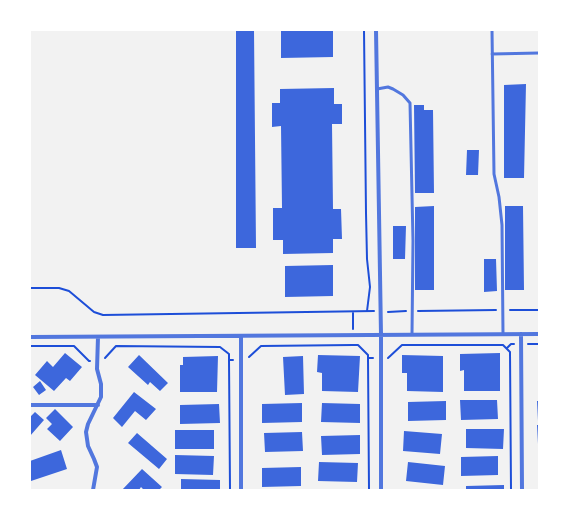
<!DOCTYPE html>
<html>
<head>
<meta charset="utf-8">
<style>
	body { margin:0 }
	#map { position:relative; width:569px; height:520px; overflow:hidden; background:#f2f2f2; font-family:"Titillium Web",sans-serif }
	canvas { display:block }
	.frame { position:absolute; inset:0; border:31px solid #fff; pointer-events:none }
</style>
</head>
<body>
<div id="map">
<canvas width="569" height="520"></canvas>
<div class="frame"></div>
</div>
<script>
const ctx = document.querySelector('canvas').getContext('2d');
ctx.lineJoin = 'round';
function fillPath(path, color) {
  ctx.fillStyle = color;
  ctx.fill(path, 'evenodd');
}
function poly(rows) {
  const path = new Path2D();
  for (const r of rows) {
    path.moveTo(r[0], r[1]);
    for (let i = 2; i < r.length; i += 2) path.lineTo(r[i], r[i + 1]);
  }
  return path;
}
function strokePath(path, color, width, dash) {
  ctx.strokeStyle = color;
  ctx.lineWidth = width;
  ctx.lineCap = dash ? 'butt' : 'round';
  ctx.setLineDash(dash || []);
  ctx.stroke(path);
}
fillPath(poly([
	[236,30,254,30,256,248,236,248],
	[281,30,333,30,333,57,281,58],
	[526,84,524,178,504,178,504,85],
	[334,88,334,104,342,104,342,124,332,124,333,209,341,209,342,239,333,239,333,253,283,254,283,240,273,240,273,208,282,208,281,126,272,127,272,103,280,103,280,89],
	[414,105,424,105,424,110,433,110,434,193,415,193],
	[467,150,479,150,478,175,466,175],
	[434,206,434,290,415,290,415,207],
	[505,206,523,206,524,290,505,290],
	[393,226,406,226,405,259,393,259],
	[484,259,496,259,497,291,484,292],
	[333,265,333,296,285,297,285,266],
	[65,353,82,367,70,381,66,378,54,391,35,375,47,361,53,367],
	[500,353,500,391,464,391,464,370,460,371,460,354],
	[139,355,168,383,160,391,150,382,148,385,128,367],
	[318,355,360,356,358,392,322,391,322,373,317,372],
	[402,355,443,356,443,392,407,391,407,373,402,373],
	[218,356,217,392,180,392,180,365,183,365,183,357],
	[303,356,304,394,285,395,283,357],
	[40,381,46,390,39,395,33,387],
	[134,392,156,409,146,420,135,411,122,427,113,418],
	[460,400,497,400,498,419,461,420],
	[446,401,446,420,408,421,408,402],
	[537,401,539,401,539,421,538,421],
	[302,403,302,422,262,423,262,404],
	[322,403,360,404,360,423,321,422],
	[219,404,220,423,180,424,180,405],
	[55,409,73,427,60,441,47,429,52,424,46,418],
	[35,412,44,420,30,436,30,417],
	[537,425,539,425,539,444,538,444],
	[466,429,504,429,503,449,466,448],
	[175,430,214,430,214,449,175,449],
	[404,431,442,434,440,454,403,451],
	[302,432,303,451,265,452,264,433],
	[137,433,167,459,159,469,128,443],
	[360,435,360,454,322,455,321,436],
	[61,450,67,469,31,481,30,476,30,461],
	[175,455,214,456,213,475,175,474],
	[498,456,498,475,461,476,461,457],
	[319,462,358,463,357,482,318,481],
	[408,462,445,466,443,485,406,481],
	[301,467,301,486,262,487,262,468],
	[142,469,162,487,159,490,144,490,141,487,139,490,122,490],
	[181,479,220,480,220,490,181,490],
	[504,485,504,490,466,490,466,486]
]), '#3d67dc');
strokePath(poly([
	[364,30,366,213,367,259,370,287,367,311],
	[30,288,59,288,69,291,94,312,103,315,374,311],
	[510,310,539,310],
	[418,311,496,310],
	[388,312,406,311],
	[353,329,353,312],
	[528,344,539,344],
	[30,346,74,346,89,361,90,361],
	[507,348,511,344,514,344],
	[249,357,261,346,353,345,358,345,368,355,368,358],
	[105,358,116,346,220,347,229,354,229,360],
	[388,358,402,345,503,345,510,352,511,490],
	[230,490,229,360,233,360],
	[369,490,368,358,373,358]
]), '#1d4ed8', 2);
strokePath(poly([
	[492,30,494,174,499,197,502,225,503,334],
	[492,54,539,53],
	[377,89,388,87,393,89,403,95,410,103,413,241,412,334]
]), '#5277de', 3);
strokePath(poly([
	[376,30,381,335,381,490],
	[521,334,522,490],
	[241,336,241,490],
	[30,337,539,334],
	[30,405,98,405],
	[93,490,97,467,94,459,88,446,86,432,88,424,101,397,101,384,97,369,98,337]
]), '#5277de', 4);
</script>
</body>
</html>
